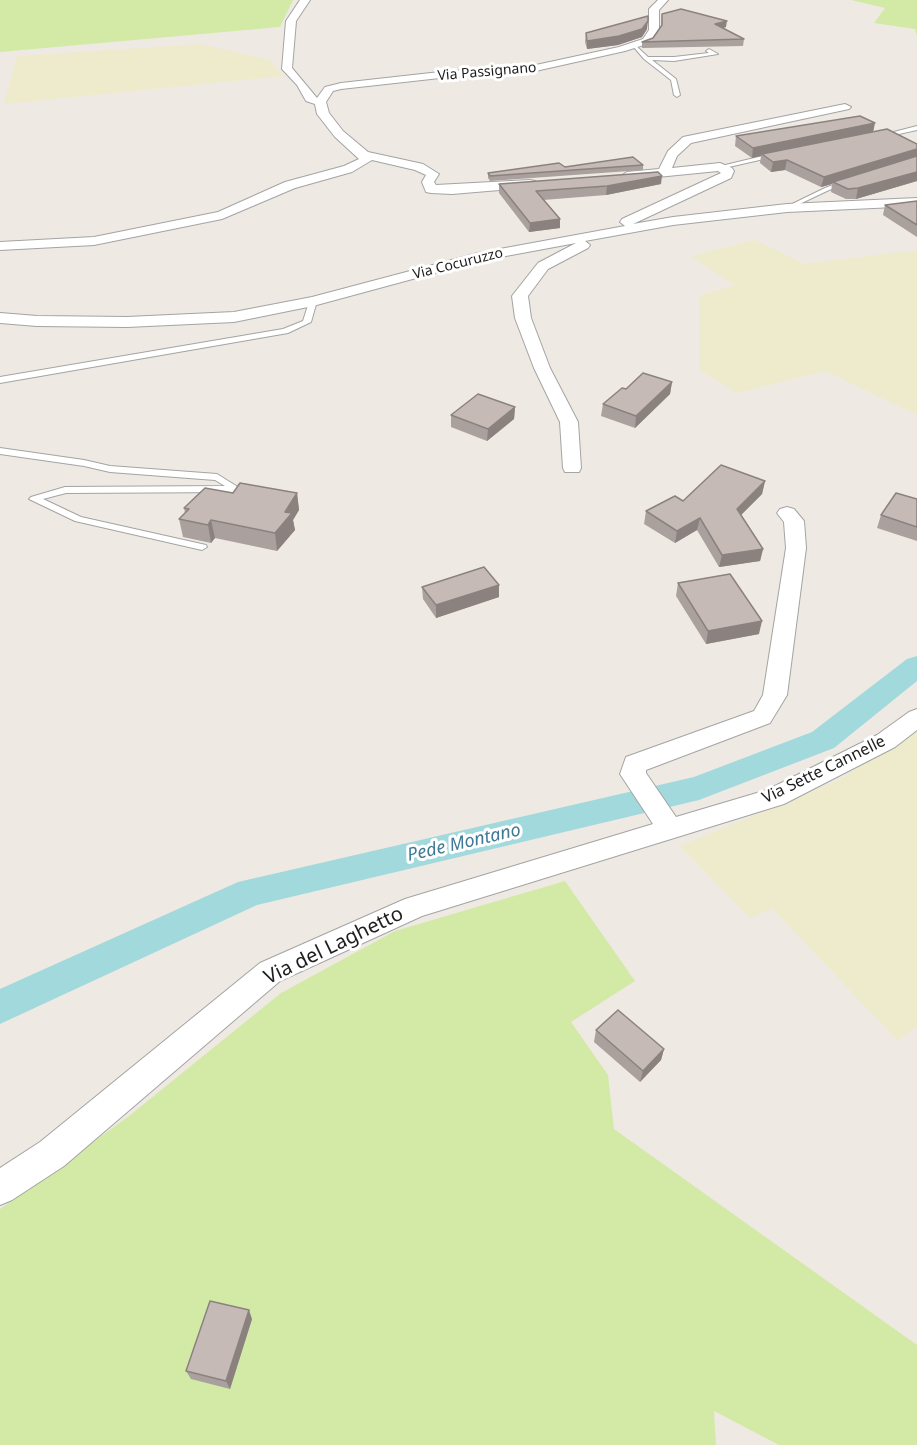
<!DOCTYPE html>
<html>
<head>
<meta charset="utf-8">
<style>
	body { margin:0 }
	canvas { display:block; background:#eee9e2 }
</style>
</head>
<body>
<canvas width="917" height="1445"></canvas>
<script>
const ctx = document.querySelector('canvas').getContext('2d');
ctx.lineJoin = 'round';
function fillPath(path, color) {
  ctx.fillStyle = color;
  ctx.fill(path, 'evenodd');
}
function poly(rows) {
  const path = new Path2D();
  for (const r of rows) {
    path.moveTo(r[0], r[1]);
    for (let i = 2; i < r.length; i += 2) path.lineTo(r[i], r[i + 1]);
  }
  return path;
}
function strokePath(path, color, width, dash) {
  ctx.strokeStyle = color;
  ctx.lineWidth = width;
  ctx.lineCap = dash ? 'butt' : 'round';
  ctx.setLineDash(dash || []);
  ctx.stroke(path);
}
function label(font, color, halo, rows, align = 'center') {
  ctx.font = font + ' "Noto Sans",sans-serif';
  ctx.lineWidth = 6;
  ctx.setLineDash([]);
  ctx.textBaseline = 'middle';
  ctx.strokeStyle = halo;
  ctx.fillStyle = color;
  for (const [text, x, y, turn = 0] of rows) {
    ctx.save();
    ctx.translate(x, y);
    ctx.rotate((+turn || 0) * Math.PI / 180);
    ctx.textAlign = isNaN(turn) ? turn : align;
    if (halo) ctx.strokeText(text, 0, 0);
    ctx.fillText(text, 0, 0);
    ctx.restore();
  }
}
fillPath(poly([
	[200,44,270,60,284,76,4,104,17,56],
	[755,240,803,264,917,250,917,415,826,371,737,393,699,370,699,296,735,285,690,256],
	[917,729,917,1027,897,1040,772,908,750,918,680,846,837,781]
]), '#eeebcd');
fillPath(poly([
	[0,0,293,0,280,27,0,52],
	[851,0,917,0,917,36,915,29,874,23,885,8],
	[565,881,635,981,571,1022,608,1075,614,1129,917,1345,917,1445,779,1445,714,1411,716,1445,0,1445,0,1209,129,1116,281,993,395,931]
]), '#d3eaa7');
fillPath(poly([
	[917,656,917,681,834,748,699,800,257,905,0,1024,0,989,238,882,694,777,812,732,907,659,917,656]
]), '#a2d9dd');
const service = poly([
	[634,44,648,57,674,57,709,53,706,51,709,49,718,54,674,61,652,60,676,79,680,95,677,97,674,95,671,80,644,59,632,45,634,44],
	[917,126,917,130,881,138,878,136,917,126],
	[775,153,777,156,720,169,717,167,775,153],
	[847,180,850,182,849,183,829,190,789,209,784,208,825,188,847,180],
	[310,299,317,301,311,322,288,333,0,383,0,377,283,329,303,321,310,299],
	[0,448,84,460,110,466,217,474,241,489,236,492,66,493,43,499,81,517,206,545,207,547,202,550,75,521,29,499,31,497,65,487,225,486,215,480,110,472,84,466,0,454,0,448]
]);
const minor = poly([
	[300,0,310,0,296,21,292,68,317,98,325,87,341,83,449,71,522,68,619,47,643,39,649,30,649,9,658,0,668,0,659,10,659,30,650,43,625,51,522,74,449,77,341,89,333,91,326,102,329,113,343,131,368,152,423,164,439,174,434,182,436,185,530,180,535,181,536,184,535,187,452,194,431,193,426,192,422,182,426,175,415,170,372,160,352,172,295,188,222,219,94,245,0,250,0,242,94,237,218,212,285,182,344,166,359,159,335,137,317,114,315,104,306,101,297,85,282,69,286,21,300,0],
	[845,104,851,107,849,109,691,143,677,156,672,168,720,163,732,168,734,171,731,178,633,224,673,217,787,204,917,198,917,206,787,212,673,225,585,241,590,245,588,248,548,269,528,296,531,318,550,368,578,422,581,468,579,472,565,472,563,468,560,422,534,368,515,318,512,296,538,263,576,243,479,261,313,306,234,322,127,327,37,326,0,323,0,313,37,316,127,317,234,312,312,297,478,253,625,226,620,222,622,219,721,173,718,171,627,180,621,176,627,172,659,169,668,151,683,137,845,104],
	[787,507,794,509,804,521,806,548,787,695,770,723,646,770,646,773,676,817,767,790,877,735,909,712,917,709,917,730,895,747,784,804,422,916,280,981,64,1166,12,1200,0,1205,0,1168,40,1142,260,963,405,899,653,824,620,774,626,757,754,711,763,695,786,548,784,522,777,513,780,509,787,507]
]);
strokePath(service, '#a4a4a4', 2);
strokePath(minor, '#a4a4a4', 2);
fillPath(service, '#fff');
fillPath(minor, '#fff');
fillPath(poly([
	[662,14,726,27,722,28,744,39,743,46,642,48,642,42,653,38,661,26],
	[647,29,642,37,618,45,587,49,585,42,586,33],
	[873,132,917,144,917,181,856,199,846,199,831,192,832,184,821,187,785,170,771,172,760,163,761,156,752,158,735,146,736,136],
	[643,165,643,170,490,181,488,178,488,173,565,167],
	[499,184,661,184,606,195,543,200,560,219,560,228,529,232,499,193],
	[917,201,917,237,883,215,885,205],
	[672,382,670,394,635,428,601,416,603,404,626,389],
	[515,407,514,419,487,441,451,427,451,415],
	[765,481,762,494,741,515,763,549,760,561,719,567,697,530,675,543,644,524,646,511],
	[233,493,297,493,299,510,293,520,295,530,277,551,215,538,211,543,183,537,179,519,185,513,184,508],
	[917,499,917,541,877,528,881,515],
	[678,583,759,634,706,644,676,596],
	[499,585,499,597,436,618,423,599,422,587],
	[596,1030,664,1049,661,1060,640,1082,594,1042],
	[252,1319,230,1389,191,1379,186,1371]
]), '#aaa09d');
fillPath(poly([
	[648,21,647,29,642,37,618,45,587,49,587,41],
	[727,21,726,27,714,31,715,24],
	[875,123,873,133,762,154,761,156,752,158,753,148],
	[917,149,917,158,833,182,832,184,821,187,824,177],
	[787,160,785,170,771,172,773,162],
	[917,172,917,181,856,199,858,188],
	[662,176,661,184,606,195,607,186],
	[560,219,560,228,529,232,530,223],
	[672,382,670,394,635,428,636,416],
	[515,407,514,419,487,441,488,429],
	[765,481,762,494,734,522,737,509],
	[297,493,299,510,293,520,295,530,277,551,275,533,285,512],
	[700,518,697,530,675,543,677,531],
	[211,520,215,538,211,543,208,525],
	[763,549,760,561,719,567,722,555],
	[499,585,499,597,436,618,436,605],
	[762,621,759,634,706,644,708,631],
	[664,1049,661,1060,640,1082,643,1071],
	[249,1310,252,1319,230,1389,226,1381]
]), '#8b827f');
const building = poly([
	[681,9,727,21,715,24,744,39,642,42,653,38,662,25,662,14,681,9],
	[648,16,648,21,642,29,619,36,587,41,586,33,648,16],
	[860,116,875,123,753,148,736,136,860,116],
	[887,129,917,144,917,149,824,177,787,160,773,162,762,154,887,129],
	[917,156,917,172,858,188,848,189,833,182,917,156],
	[633,157,643,165,490,176,488,173,559,163,565,167,633,157],
	[658,172,662,176,607,186,536,191,560,219,530,223,499,184,658,172],
	[917,201,917,225,885,205,917,201],
	[643,373,672,382,636,416,603,404,622,388,626,389,643,373],
	[478,394,515,407,488,429,451,415,478,394],
	[721,465,765,481,737,509,763,549,722,555,700,518,677,531,646,511,675,496,683,501,721,465],
	[240,483,297,493,285,512,292,513,275,533,211,520,208,525,179,519,189,509,184,508,205,488,233,493,240,483],
	[896,493,917,499,917,527,881,515,896,493],
	[484,567,499,585,436,605,422,587,484,567],
	[730,574,762,621,708,631,678,583,730,574],
	[618,1010,664,1049,643,1071,596,1030,618,1010],
	[210,1301,249,1310,226,1381,186,1371,210,1301]
]);
fillPath(building, '#c6bab6');
strokePath(building, '#8b827f', 1.5);
label('14px', '#1d1d1d', '#fff', [
	["Via Passignano",487,72,-5],
	["Via Cocuruzzo",458,264,-14]
]);
label('16px', '#1d1d1d', '#fff', [
	["Via Sette Cannelle",824,770,-26]
]);
label('italic 18px', '#407996', '#fff', [
	["Pede Montano",464,843,-13]
]);
label('20px', '#1d1d1d', '#fff', [
	["Via del Laghetto",334,946,-26]
]);
</script>
</body>
</html>
